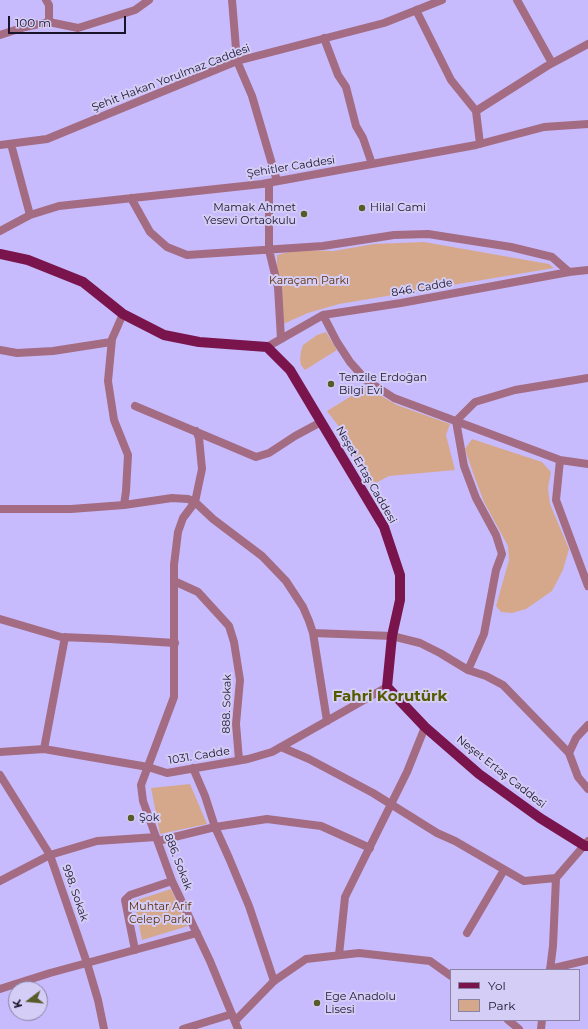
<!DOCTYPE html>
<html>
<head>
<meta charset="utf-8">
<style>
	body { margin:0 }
	#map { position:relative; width:588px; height:1029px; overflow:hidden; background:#c8bbfd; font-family:Montserrat,sans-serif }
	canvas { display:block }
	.legend { position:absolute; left:450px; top:969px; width:130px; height:52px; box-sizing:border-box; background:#d4cdf5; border:1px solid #8a83a4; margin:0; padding:5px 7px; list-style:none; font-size:12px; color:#1a142b }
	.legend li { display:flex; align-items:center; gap:8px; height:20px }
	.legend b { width:20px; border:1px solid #8a83a4 }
	.north { position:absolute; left:8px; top:981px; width:40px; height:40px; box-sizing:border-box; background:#d4cdf5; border:1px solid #8a83a4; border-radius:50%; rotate:254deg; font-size:11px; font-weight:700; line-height:16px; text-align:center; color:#1a142b }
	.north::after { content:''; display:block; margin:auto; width:14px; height:18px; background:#575b29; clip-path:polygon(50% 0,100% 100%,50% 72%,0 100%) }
	.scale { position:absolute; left:8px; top:16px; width:118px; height:18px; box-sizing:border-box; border:2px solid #1a142b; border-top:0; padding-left:5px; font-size:12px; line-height:14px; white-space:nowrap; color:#1a142b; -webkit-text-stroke:3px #d4cdf5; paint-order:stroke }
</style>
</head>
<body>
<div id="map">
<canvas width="588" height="1029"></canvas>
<ul class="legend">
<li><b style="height:5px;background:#7a144c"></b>Yol</li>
<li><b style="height:11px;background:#d6a88b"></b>Park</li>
</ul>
<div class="north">K</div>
<div class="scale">100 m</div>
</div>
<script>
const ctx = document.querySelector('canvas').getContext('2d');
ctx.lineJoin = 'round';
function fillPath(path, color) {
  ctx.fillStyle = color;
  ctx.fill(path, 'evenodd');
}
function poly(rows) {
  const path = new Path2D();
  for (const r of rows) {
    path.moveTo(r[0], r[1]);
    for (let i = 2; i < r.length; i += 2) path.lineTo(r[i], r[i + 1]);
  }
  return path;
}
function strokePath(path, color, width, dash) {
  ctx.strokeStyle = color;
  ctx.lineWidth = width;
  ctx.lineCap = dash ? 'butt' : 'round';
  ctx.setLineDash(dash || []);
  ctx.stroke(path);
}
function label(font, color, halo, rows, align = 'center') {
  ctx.font = font + ' Montserrat,sans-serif';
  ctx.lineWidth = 4;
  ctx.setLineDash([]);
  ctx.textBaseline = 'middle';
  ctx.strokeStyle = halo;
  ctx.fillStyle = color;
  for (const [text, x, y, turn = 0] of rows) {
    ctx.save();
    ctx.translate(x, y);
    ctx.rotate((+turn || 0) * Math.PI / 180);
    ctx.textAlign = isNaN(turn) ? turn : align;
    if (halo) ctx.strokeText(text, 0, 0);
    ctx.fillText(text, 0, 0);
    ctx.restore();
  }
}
fillPath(poly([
	[424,242,549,264,554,268,339,304,308,313,283,324,277,273,277,255,297,250,333,251,374,244],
	[326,332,337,350,305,370,301,365,300,360,301,351,303,345,317,335],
	[366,387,397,405,450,424,446,435,455,470,389,476,370,486,340,428,327,411],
	[472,439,542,462,551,472,548,488,550,504,569,549,563,570,552,591,526,609,512,613,501,612,496,606,509,560,508,546,484,502,473,473,465,449],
	[190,784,207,824,160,834,151,788],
	[171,889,188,926,142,940,134,901]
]), '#d6a88b');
strokePath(poly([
	[46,0,49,5,49,22],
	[232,0,237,61,252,96,277,181],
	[517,0,552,63],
	[416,10,451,80,476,111],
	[0,35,25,27,49,22,78,28,135,10,149,0],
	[324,38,338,75,346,87,356,126,363,138,372,164],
	[11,144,30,215],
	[480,144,476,111,547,66,588,44],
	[0,145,47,139,237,61,384,23,442,0],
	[269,183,269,250,278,287,281,339],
	[131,198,150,232,167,247,187,255,323,246,394,235,428,234,511,247,552,257,569,272],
	[0,231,30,215,59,206,262,184,476,145,544,127,588,124],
	[123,314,112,339,108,381,114,420,128,455,126,491,124,505],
	[323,315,337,342,350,362,366,380,394,398,560,460,588,464],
	[267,347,323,315,401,303,569,272,588,270],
	[0,350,17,353,53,351,111,342],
	[135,406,256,457,269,453,295,436,321,422],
	[456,421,464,466,476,498,496,535,502,554,496,570,484,634,468,670],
	[456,421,475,402,515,390,588,378],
	[196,431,199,438,202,469,195,502,183,518,178,532,174,565,174,697,141,785,143,801,172,881,210,961,238,1029],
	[560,460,556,500,588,586],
	[0,509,71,509,124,505,172,498,188,499,195,502,213,519,262,556,286,581,303,607,309,621,313,633,327,721],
	[174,581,198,592,229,626,234,642,240,680,236,724,239,760],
	[0,619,61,637,110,639,175,643],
	[313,633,392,636,420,643,440,653,468,670,486,676,503,685,569,753,578,777,588,789],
	[281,747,309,759,373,793,437,833,455,841,524,881,556,878],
	[44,749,65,637],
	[0,752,44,749,148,767,167,773,248,759,272,752,387,687],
	[569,753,576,738,588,725],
	[193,768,205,796,215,827,229,858,249,906,274,981],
	[0,775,50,855,87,963,98,1000,104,1029],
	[158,841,215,827,267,819,321,826,370,848],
	[0,881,50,855,97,841,156,837],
	[467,933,504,870],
	[135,950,125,900,130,895,172,881],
	[339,955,345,897,407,772,425,727],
	[550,969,588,960],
	[550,970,553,946,556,878,588,841],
	[0,989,50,973,197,933],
	[508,1020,519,1029],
	[235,1021,274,981,306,959,359,953,430,961,451,976],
	[183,1029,232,1014],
	[541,1029,542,1020]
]), '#a36c83', 8);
strokePath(poly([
	[0,254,28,260,83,282,123,314,164,335,199,342,267,347,290,370,384,527,400,575,400,600,392,636,387,687,425,727,479,774,540,818,585,846,588,846]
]), '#7a144c', 10);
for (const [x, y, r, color] of [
	[362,208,4,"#575b29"],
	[304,214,4,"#575b29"],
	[331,384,4,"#575b29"],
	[131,818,4,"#575b29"],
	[317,1003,4,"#575b29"]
]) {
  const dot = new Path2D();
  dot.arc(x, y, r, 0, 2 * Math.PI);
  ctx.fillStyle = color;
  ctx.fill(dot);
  strokePath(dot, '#d4cdf5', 1.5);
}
label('11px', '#1a142b', '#d4cdf5', [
	["Şehit Hakan Yorulmaz Caddesi",171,78,-21],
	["Şehitler Caddesi",291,167,-9],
	["846. Cadde",422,288,-10],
	["Neşet Ertaş Caddesi",366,475,60],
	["888. Sokak",227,704,-89],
	["1031. Cadde",199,756,-9],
	["Neşet Ertaş Caddesi",501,772,38],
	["886. Sokak",178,862,69],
	["998. Sokak",75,893,71]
]);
label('11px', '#1a142b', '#d4cdf5', [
	["Mamak Ahmet",296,208,"right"],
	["Yesevi Ortaokulu",296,221,"right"],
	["Hilal Cami",370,208],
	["Tenzile Erdoğan",339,378],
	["Bilgi Evi",339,391],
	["Şok",139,818],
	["Ege Anadolu",325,997],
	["Lisesi",325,1010]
], 'left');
label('11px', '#5d2e08', '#d4cdf5', [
	["Karaçam Parkı",309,281],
	["Muhtar Arif",160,907],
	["Celep Parkı",160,920]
]);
label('bold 15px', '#565a01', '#d4cdf5', [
	["Fahri Korutürk",390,697]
]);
</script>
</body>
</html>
